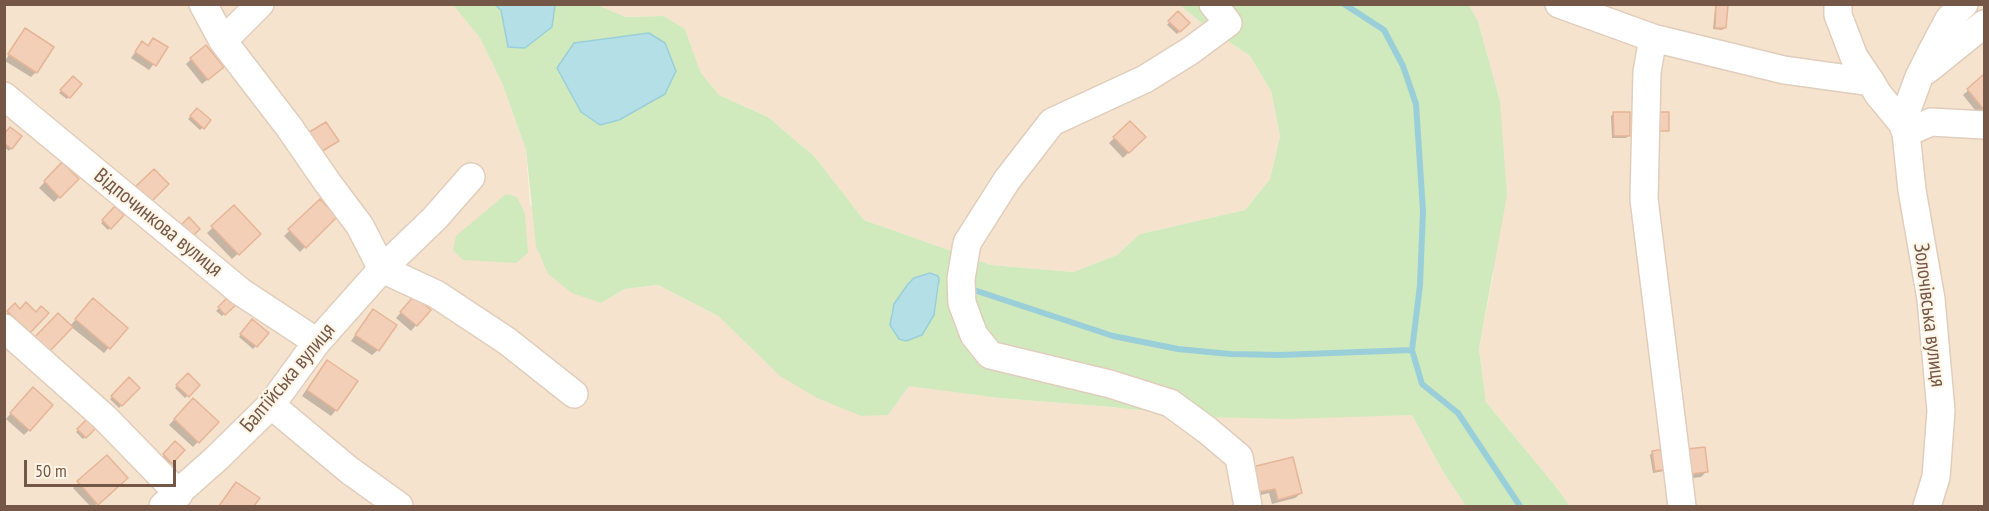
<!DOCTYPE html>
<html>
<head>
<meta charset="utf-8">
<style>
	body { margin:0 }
	#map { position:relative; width:1989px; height:511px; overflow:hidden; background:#fdf2e0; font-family:"PT Sans Narrow",sans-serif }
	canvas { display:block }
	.frame { position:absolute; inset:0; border:6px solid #745747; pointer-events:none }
	.scale { position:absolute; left:24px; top:460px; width:152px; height:27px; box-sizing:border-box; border:3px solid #745747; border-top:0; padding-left:8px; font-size:18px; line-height:21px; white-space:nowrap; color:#745747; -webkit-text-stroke:4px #fff5e7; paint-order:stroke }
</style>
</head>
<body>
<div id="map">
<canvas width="1989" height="511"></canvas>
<div class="frame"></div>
<div class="scale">50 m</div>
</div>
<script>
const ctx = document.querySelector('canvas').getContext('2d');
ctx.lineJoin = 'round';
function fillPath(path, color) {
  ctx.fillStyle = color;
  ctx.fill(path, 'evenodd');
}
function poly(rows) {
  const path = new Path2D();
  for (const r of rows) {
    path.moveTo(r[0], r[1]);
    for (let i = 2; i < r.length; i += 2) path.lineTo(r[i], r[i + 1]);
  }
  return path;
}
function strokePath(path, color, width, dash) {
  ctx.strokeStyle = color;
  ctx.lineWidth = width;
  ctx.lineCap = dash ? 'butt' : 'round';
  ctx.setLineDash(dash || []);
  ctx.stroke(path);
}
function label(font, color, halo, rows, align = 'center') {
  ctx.font = font + ' "PT Sans Narrow",sans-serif';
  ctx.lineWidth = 4.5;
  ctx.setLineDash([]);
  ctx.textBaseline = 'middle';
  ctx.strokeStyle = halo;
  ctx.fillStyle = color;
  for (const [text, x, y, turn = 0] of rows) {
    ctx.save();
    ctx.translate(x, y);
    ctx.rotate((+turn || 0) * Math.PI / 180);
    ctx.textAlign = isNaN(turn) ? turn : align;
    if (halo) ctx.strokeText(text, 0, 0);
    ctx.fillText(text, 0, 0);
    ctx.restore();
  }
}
fillPath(poly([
	[4,5,453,5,480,38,502,83,526,150,530,204,601,303,625,289,658,285,718,316,781,376,888,415,909,385,999,398,1111,407,1199,417,1412,415,1442,470,1466,506,5,506],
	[597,5,1180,5,1204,25,1250,56,1271,91,1280,136,1270,179,1245,210,1140,234,1117,255,1073,272,991,265,864,220,814,156,768,117,719,95,701,73,685,29,664,16,626,17],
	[1469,5,1984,5,1984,506,1570,506,1553,483,1486,402,1479,349,1493,276,1500,101,1478,21]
]), '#f5e3ce');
fillPath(poly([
	[453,5,495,5,501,9,508,47,552,27,555,5,597,5,626,17,664,16,685,29,701,73,719,95,768,117,814,156,864,220,991,265,1073,272,1117,255,1140,234,1245,210,1270,179,1280,136,1271,91,1250,56,1204,25,1180,5,1469,5,1478,21,1500,101,1507,195,1479,349,1486,402,1553,483,1570,506,1466,506,1442,470,1412,415,1289,419,1199,417,1111,407,999,398,909,386,888,415,861,416,817,398,780,376,718,316,658,285,625,289,601,303,572,293,548,274,536,246,526,150,502,83,480,38],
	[930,273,938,276,939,286,934,315,891,329,891,314,899,296,914,278],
	[506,194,517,197,525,214,528,253,516,263,463,260,453,250,456,236]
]), '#d0eabe');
const water = poly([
	[495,5,555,5,552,27,525,48,508,47,501,10,495,5],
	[649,33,665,43,676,71,665,94,619,120,600,125,581,112,557,68,574,43,649,33],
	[930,273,938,276,939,279,934,315,922,335,906,341,899,339,890,325,894,304,908,284,914,278,930,273]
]);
fillPath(water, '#b4dfe7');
strokePath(water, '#9acfd9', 1.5);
fillPath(poly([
	[1717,5,1725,28,1722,30,1713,29,1715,8],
	[1178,13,1188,23,1177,34,1167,25],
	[25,30,36,72,31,77,5,61],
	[154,40,166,48,149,70,131,58,142,43,147,47],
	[191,59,217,72,202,84,186,64],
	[1984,76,1984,111,1979,115,1963,95],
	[73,78,80,84,67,99,59,93],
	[197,110,209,121,200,130,188,119],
	[1614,114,1629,135,1626,138,1612,138,1611,116],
	[1130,123,1144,137,1123,158,1109,143],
	[4,135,20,137,9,151,4,147],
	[62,164,77,179,54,202,39,188],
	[320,201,335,217,300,252,284,236],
	[234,207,259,234,232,259,207,233],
	[115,208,122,215,108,230,101,223],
	[229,298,235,304,222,316,216,311],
	[409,303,429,310,411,331,396,318],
	[15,305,20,310,35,314,47,313,24,337,4,316],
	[88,305,126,328,104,353,70,326],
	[373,311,378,350,372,355,351,341],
	[252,321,267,333,253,349,239,337],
	[322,367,336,410,331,416,302,396],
	[188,375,198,385,185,398,175,388],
	[129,379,138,388,119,408,110,399],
	[28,394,29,430,24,435,6,419],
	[193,400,217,422,193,447,169,425],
	[89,419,96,426,83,439,76,432],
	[175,443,183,450,169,465,161,458],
	[1664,451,1664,471,1653,473,1650,455,1652,453],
	[1687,451,1707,471,1701,477,1685,479],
	[107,457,121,483,94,506,90,506,73,488],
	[1292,459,1301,493,1295,498,1272,504,1269,493,1253,497],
	[236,484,258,499,252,506,219,506]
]), '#0003');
strokePath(poly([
	[1344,4,1384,30,1403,66,1416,104,1423,211,1420,285,1412,350,1422,384,1458,413,1520,506],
	[977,291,1113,336,1178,349,1230,354,1280,355,1412,350]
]), '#9acfd9', 6);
const building = poly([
	[1716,4,1728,5,1726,28,1715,28,1716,4],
	[1178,11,1190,23,1180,32,1168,21,1178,11],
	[25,28,54,47,37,73,8,54,25,28],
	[153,38,168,47,156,66,135,52,142,41,148,46,153,38],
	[206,45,224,67,208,80,190,58,206,45],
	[1984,74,1984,110,1967,89,1984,74],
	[73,76,82,84,70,98,60,90,73,76],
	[197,108,211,120,204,129,190,116,197,108],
	[1613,112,1630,112,1630,136,1614,136,1613,112],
	[1659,112,1669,112,1669,131,1659,131,1659,112],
	[1130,121,1146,137,1129,153,1113,137,1130,121],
	[326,122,339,141,319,153,306,134,326,122],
	[10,127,22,136,12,149,4,143,4,134,10,127],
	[62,162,79,179,60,198,44,181,62,162],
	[154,169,169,184,150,203,135,187,154,169],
	[320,199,337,217,306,248,288,229,320,199],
	[234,205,261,234,239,255,211,226,234,205],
	[115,206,124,215,111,229,102,220,115,206],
	[189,217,200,229,188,241,177,229,189,217],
	[229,296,237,304,225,315,218,307,229,296],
	[414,296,431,310,417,326,400,312,414,296],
	[93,298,128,328,110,349,75,319,93,298],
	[26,302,36,312,41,306,49,313,30,333,7,311,15,303,20,309,26,302],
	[373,309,397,325,379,351,355,335,373,309],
	[58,313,73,327,46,355,31,341,58,313],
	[252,319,269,333,257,347,240,334,252,319],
	[327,360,358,381,337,411,307,390,327,360],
	[188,373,200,385,189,397,176,385,188,373],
	[129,377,140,388,122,406,111,396,129,377],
	[33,387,53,405,30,431,10,413,33,387],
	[193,398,219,422,199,443,174,419,193,398],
	[89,417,98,426,86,438,77,429,89,417],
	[175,441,185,450,172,464,163,454,175,441],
	[1705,447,1708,472,1690,474,1687,449,1705,447],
	[1665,449,1668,469,1655,471,1652,451,1665,449],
	[107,455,128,478,98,505,77,481,107,455],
	[1293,457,1302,493,1278,500,1275,489,1259,492,1252,467,1293,457],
	[236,482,260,498,254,506,219,506,236,482]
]);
fillPath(building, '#f3cfb7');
strokePath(building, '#e6b597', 1.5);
const minor = poly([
	[203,4,223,41],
	[260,4,223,41,289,127,327,182,360,226,382,269,436,294,507,341,574,394],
	[1213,4,1228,23,1190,51,1145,79,1052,122,1007,180,967,243,961,279,962,303,974,335,990,355,1110,384,1170,403,1207,430,1239,457,1248,506],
	[1559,4,1653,38,1784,70,1871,82,1878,94,1902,123,1906,133,1912,190,1931,299,1941,411,1936,477,1927,506],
	[1838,4,1838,15,1854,57,1871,82],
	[1653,38,1647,72,1644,199,1682,506],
	[1927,70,1984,24],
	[4,96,241,292,317,342],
	[1902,123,1919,77,1933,49,1949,19,1964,4],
	[1906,133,1931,122,1984,125],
	[4,328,105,418,179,494],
	[271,405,349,470,399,506],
	[163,506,217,458,271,405,317,342,382,269,435,218,471,177]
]);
strokePath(minor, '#e1cdbc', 30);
strokePath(minor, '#fff', 27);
label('21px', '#745747', '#fff5e7', [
	["Відпочинкова вулиця",158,223,39],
	["Золочівська вулиця",1929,315,83],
	["Балтійська вулиця",288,378,-50]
]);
</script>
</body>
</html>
